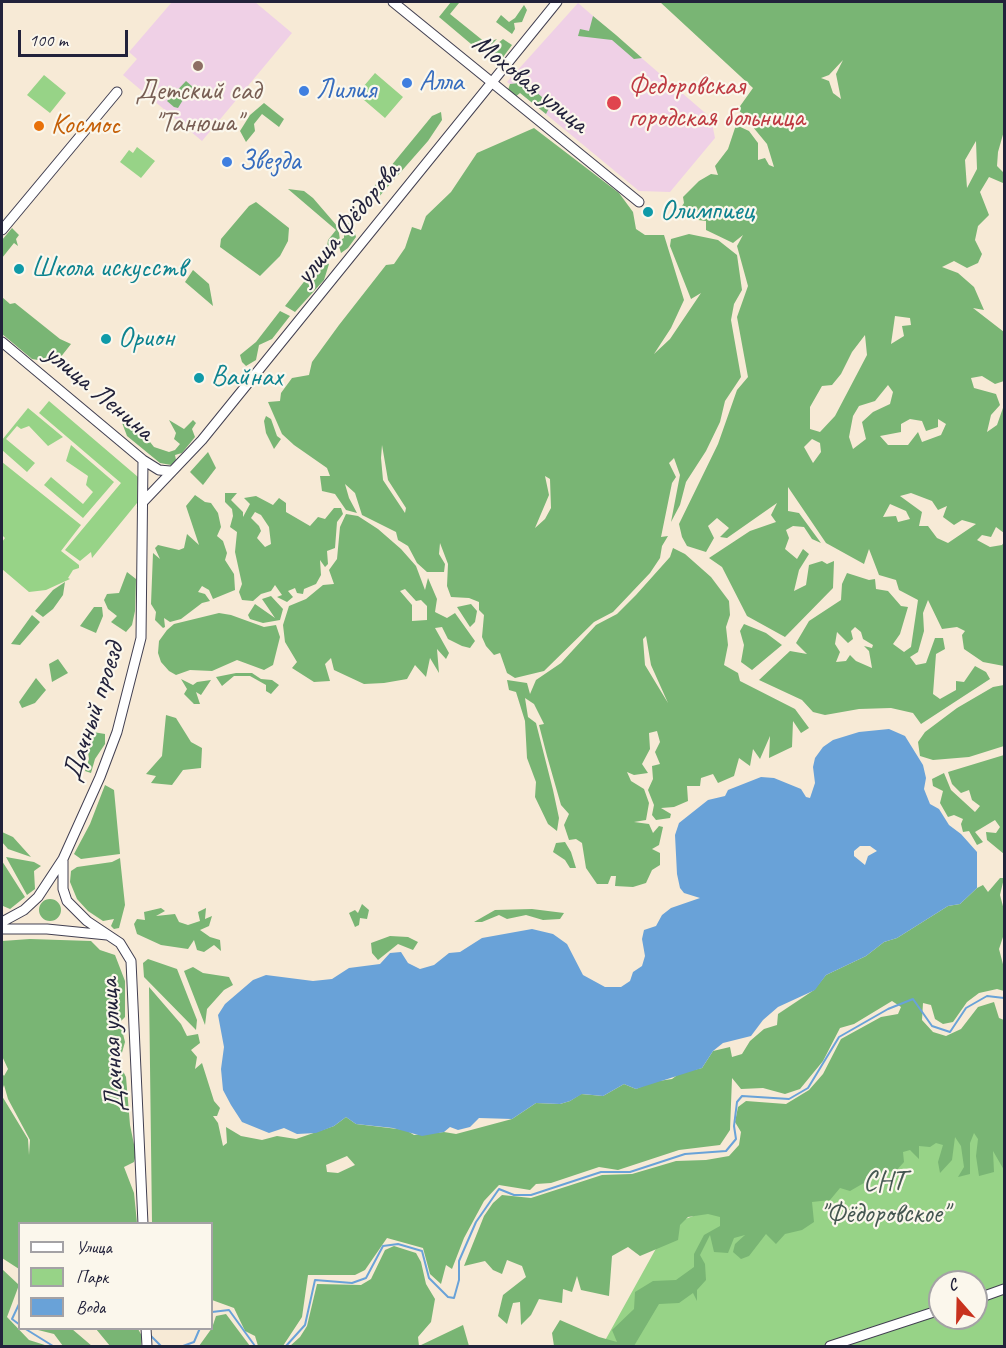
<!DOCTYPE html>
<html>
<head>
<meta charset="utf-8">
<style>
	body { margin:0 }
	#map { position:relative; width:1006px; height:1348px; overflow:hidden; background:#f7ead6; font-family:Caveat,sans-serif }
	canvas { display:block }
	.frame { position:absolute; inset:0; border:3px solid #22223b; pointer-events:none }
	.legend { position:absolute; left:18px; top:1222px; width:195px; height:108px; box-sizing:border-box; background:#fbf7ec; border:2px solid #a4a2a5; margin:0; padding:8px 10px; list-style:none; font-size:18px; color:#22223b }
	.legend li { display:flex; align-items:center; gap:12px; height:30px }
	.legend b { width:30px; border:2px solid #a4a2a5 }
	.north { position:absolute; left:928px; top:1270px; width:60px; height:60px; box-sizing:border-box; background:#fbf7ec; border:2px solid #a4a2a5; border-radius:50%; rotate:340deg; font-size:16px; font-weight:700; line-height:24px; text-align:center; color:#22223b }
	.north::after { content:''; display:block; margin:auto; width:21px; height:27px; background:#c8321e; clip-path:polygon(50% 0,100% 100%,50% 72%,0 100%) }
	.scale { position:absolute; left:18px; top:30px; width:110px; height:27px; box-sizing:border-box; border:3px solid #22223b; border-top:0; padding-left:8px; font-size:18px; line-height:21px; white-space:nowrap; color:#22223b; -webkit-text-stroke:4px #fbf7ec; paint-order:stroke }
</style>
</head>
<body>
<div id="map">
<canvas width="1006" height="1348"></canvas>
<div class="frame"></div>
<ul class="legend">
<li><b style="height:8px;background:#fff"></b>Улица</li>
<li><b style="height:16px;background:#97d387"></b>Парк</li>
<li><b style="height:16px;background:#69a2d8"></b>Вода</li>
</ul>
<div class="north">С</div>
<div class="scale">100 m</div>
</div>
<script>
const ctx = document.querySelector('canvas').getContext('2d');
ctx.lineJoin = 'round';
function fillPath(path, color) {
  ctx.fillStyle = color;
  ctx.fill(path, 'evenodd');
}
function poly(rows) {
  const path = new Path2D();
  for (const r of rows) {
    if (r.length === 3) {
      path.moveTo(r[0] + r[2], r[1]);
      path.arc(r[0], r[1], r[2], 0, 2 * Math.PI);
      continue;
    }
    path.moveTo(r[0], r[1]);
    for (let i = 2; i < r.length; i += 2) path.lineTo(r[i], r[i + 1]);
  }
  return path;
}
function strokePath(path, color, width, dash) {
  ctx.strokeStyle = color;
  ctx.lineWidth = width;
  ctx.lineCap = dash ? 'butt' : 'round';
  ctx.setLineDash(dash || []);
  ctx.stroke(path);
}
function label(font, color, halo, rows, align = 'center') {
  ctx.font = font + ' Caveat,sans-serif';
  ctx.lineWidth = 4.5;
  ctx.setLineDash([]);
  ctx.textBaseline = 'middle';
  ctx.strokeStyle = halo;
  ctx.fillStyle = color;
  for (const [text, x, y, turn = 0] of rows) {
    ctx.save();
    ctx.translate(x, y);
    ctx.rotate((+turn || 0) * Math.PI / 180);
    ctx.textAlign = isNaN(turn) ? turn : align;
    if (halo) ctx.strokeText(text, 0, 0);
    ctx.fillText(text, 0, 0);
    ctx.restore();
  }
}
fillPath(poly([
	[172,2,255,2,292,33,202,141,123,75,137,59,129,52],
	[578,3,711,118,715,138,670,192,639,191,507,82]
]), '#efd0e6');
fillPath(poly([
	[375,73,403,97,385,118,357,94],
	[44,75,66,93,50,113,27,95],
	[137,147,155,161,141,178,120,162,129,150,133,153],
	[49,401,138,477,137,503,92,558,91,552,80,561,65,550,121,483,39,413],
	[28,408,63,437,48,446,29,426,21,429,17,426,6,439,35,463,27,472,2,450,2,440],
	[71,445,114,482,83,518,44,485,51,477,83,504,93,492,86,485,88,476,66,461],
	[2,462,81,525,61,551,79,565,79,568,73,570,68,578,70,579,46,590,29,592,2,569,2,542,5,538,2,535],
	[1004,1101,1004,1346,602,1346,669,1225],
	[940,1282,976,1282,976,1318,940,1318]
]), '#97d387');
fillPath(poly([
	[451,2,459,3,450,14,486,43,497,39,486,50,477,49,439,17],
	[660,2,1004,2,1004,131,998,152,997,166,1004,173,1004,181,1003,183,989,177,980,192,989,215,978,226,975,240,982,254,978,263,967,268,954,261,942,267,958,273,974,287,984,310,973,308,1004,332,1004,381,995,384,982,376,971,378,974,388,996,394,1000,405,991,415,987,432,997,425,1004,405,1004,533,996,527,991,537,982,535,977,540,990,547,1002,545,1004,542,1004,666,983,662,964,649,962,635,965,631,957,627,942,629,928,600,923,613,924,631,918,652,910,657,916,665,926,663,935,638,943,638,945,649,936,654,933,694,940,699,956,690,956,681,964,682,975,666,986,672,990,679,921,724,913,713,891,708,859,709,825,715,813,712,802,700,759,680,790,651,807,654,796,643,809,621,841,600,842,584,847,573,869,580,875,579,876,589,888,591,901,606,908,607,900,634,893,644,904,652,911,647,918,600,899,590,896,580,879,575,869,549,864,564,826,543,788,487,788,511,799,513,821,543,812,539,804,527,793,526,786,530,789,538,785,549,797,559,803,549,809,554,799,570,794,591,806,585,809,565,822,561,827,564,834,561,833,588,785,637,747,616,722,567,709,558,750,531,776,522,771,515,777,503,727,538,720,537,729,528,717,518,708,526,714,538,706,552,687,546,682,537,679,524,718,444,737,390,748,377,737,317,748,286,737,246,743,235,733,243,706,230,706,221,675,217,684,203,683,197,699,181,711,174,718,175,715,166,728,149,736,125,749,131,758,143,758,160,765,158,769,165,774,167,767,144,738,109,753,88],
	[843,60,836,74,841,99,833,93,829,81,821,78,829,75],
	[976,141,977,169,967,188,965,160],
	[895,316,910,318,911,325,902,326,904,336,891,344],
	[865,335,867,355,835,416,820,432,810,429,810,407,822,386,832,385,841,374,852,352],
	[888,385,893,392,890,404,873,412,862,422,866,439,853,449,849,437,853,416,859,406,875,401],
	[910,419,922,421,926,431,938,427,938,419,946,424,941,435,922,442,918,432,908,445,888,445,880,436,901,432,901,424],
	[812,439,820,443,821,452,813,463,804,447],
	[911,493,932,501,938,510,947,506,943,517,954,525,962,520,976,524,948,543,937,538,928,526,919,526,922,512,900,496],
	[890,504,906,511,910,519,898,522,896,516,883,517],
	[855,627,861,632,863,639,873,645,872,648,864,646,869,651,872,668,856,661,850,655,846,661,836,662,840,652,835,644,837,632,848,643,853,639,851,631],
	[524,5,527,10,522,22,514,23,515,29,512,34,496,22,501,15,509,22,515,18],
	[593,16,616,35,642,58,634,59,612,40,578,36,580,29,589,31],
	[503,39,512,45,498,64,485,54],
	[186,81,194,88,188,96,186,95,178,108,174,107,167,101],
	[520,83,528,85,542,97,549,108,546,114,520,93,514,98,508,90,510,84],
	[264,103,284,119,279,127,262,114,254,124,255,131,246,142,240,131,250,115],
	[441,112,442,120,428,141,377,199,369,202,363,200,432,116],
	[534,128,619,193,633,212,636,229,645,235,664,235,684,300,671,328,654,354,670,339,701,293,691,299,670,246,671,239,689,234,718,240,737,255,742,290,734,304,731,320,741,377,725,401,720,422,706,451,686,482,680,505,671,522,680,475,674,458,669,463,676,477,672,483,661,537,668,536,662,546,660,558,650,573,613,612,594,622,544,671,515,678,507,673,500,653,494,655,486,646,482,637,484,615,479,610,479,602,469,598,451,597,447,586,448,564,440,543,439,554,445,564,444,572,427,572,417,563,408,546,398,540,396,532,362,515,355,493,345,484,349,498,357,513,346,510,335,494,322,491,320,476,330,476,327,468,294,445,282,434,268,402,280,401,281,393,292,378,309,375,312,362,339,325,386,265,394,264,405,248,412,227,421,230,426,216,451,192,477,153],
	[382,445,388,480,406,508,405,513,383,480,381,458],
	[545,476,550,479,551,508,545,519,535,528,549,495],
	[288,189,304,191,313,198,338,227,340,240,344,238,344,222,352,224,356,237,348,248,341,253,339,246,333,251,327,247,328,240,336,230],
	[256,202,289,228,288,241,280,256,260,276,220,247,221,239,249,206],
	[12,228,19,235,16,239,18,246,14,243,2,258,2,240],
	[321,260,329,264,324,280,295,312,285,306],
	[193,270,209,284,213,306,185,282],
	[2,297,10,304,15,303,60,339,71,344,56,363,32,359,2,334],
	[280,311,290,316,272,339,259,345,256,360,246,366,242,362,240,355,256,342],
	[266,416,271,419,277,436,281,439,274,449,266,433,264,421],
	[127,419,134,425,150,430,150,442,154,447,169,452,175,450,180,444,174,439,176,433,169,420,184,429,193,420,196,423,192,429,195,437,182,453,175,455,176,460,171,465,160,463,127,436,121,420],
	[208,452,216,468,203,485,190,472],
	[225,493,237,493,231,500,243,512,243,517,250,504,244,498,256,496,273,505,279,498,286,503,286,512,310,526,318,517,325,519,334,508,341,508,343,514,337,522,335,548,327,551,328,564,325,567,320,560,321,575,316,584,304,589,303,594,297,593,295,588,288,591,293,597,287,602,277,597,282,595,275,585,271,591,261,594,253,601,242,600,239,592,242,584,235,552,237,532,230,527,233,516,232,509,225,502],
	[255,512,261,515,269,527,271,544,265,547,257,538,261,531,259,526,251,518],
	[195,495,205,502,211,503,218,513,221,527,217,536,223,541,227,553,225,560,234,574,235,590,213,599,209,590,202,586,198,592,205,594,210,601,202,603,181,619,170,622,164,618,165,627,163,628,155,620,156,612,151,604,153,553,160,559,155,548,158,545,179,550,184,548,187,534,199,545,186,506],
	[346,514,358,516,378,529,401,549,416,566,425,590,428,578,437,599,435,612,447,618,455,613,475,641,470,648,462,646,448,639,442,627,435,628,449,653,446,659,437,649,439,673,430,658,426,677,415,665,407,679,384,683,364,684,334,670,331,658,325,664,330,681,314,682,292,668,297,662,285,642,283,625,289,606,306,599,323,585,334,584,329,570,337,559,340,527],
	[405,589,416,601,421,600,427,606,427,620,412,621,412,605,400,591],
	[673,548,685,554,711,577,729,601,730,615,726,627,728,645,724,665,738,673,740,681,795,709,809,728,801,733,793,721,792,747,769,758,770,736,760,759,753,749,750,766,739,758,734,776,718,783,713,774,701,778,700,786,687,786,688,801,674,807,661,808,671,814,670,818,656,820,652,815,654,805,648,790,653,779,652,766,660,764,655,752,660,742,657,731,649,733,650,749,642,764,648,773,634,775,627,772,631,781,644,789,649,803,646,820,634,822,649,824,653,833,659,826,663,827,659,845,652,849,660,853,660,865,652,870,646,883,633,887,615,886,616,876,611,876,608,884,597,884,586,868,582,843,576,839,569,840,564,825,569,814,561,805,547,756,539,725,544,724,534,704,525,698,528,717,536,723,553,790,559,818,557,831,548,824,535,797,536,782,527,758,525,721,516,692,509,690,507,680,527,683,530,694,536,680,561,663,596,625,617,614,636,595,670,557],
	[646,636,651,665,668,703,645,665,643,639],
	[127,572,136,579,135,611,132,625,126,632,111,622,117,616,108,609,104,600,107,594,119,593],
	[65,582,63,595,53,609,43,617,35,611,53,590],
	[271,596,283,609,280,620,263,623,250,619,248,615,255,604,275,618,262,599],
	[471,604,477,611,475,622,470,627,457,607],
	[94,607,102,607,103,616,96,633,80,626],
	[219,613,231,615,264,627,276,625,280,637,273,665,264,670,237,660,212,671,190,670,176,675,169,671,161,662,158,653,159,641,167,630,174,624],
	[32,615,40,622,20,645,11,644],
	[744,624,766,633,782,645,752,670,741,662,744,645,740,631],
	[58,659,68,673,52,682,49,664],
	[236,673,252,673,261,679,272,680,279,685,271,694,266,691,266,685,250,676,234,676,222,686,216,677],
	[36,678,46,690,35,703,22,708,19,702],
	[181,679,193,685,197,682,211,680,201,695,196,692,200,704,194,704,184,694,187,689],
	[1004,685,1004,746,969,757,933,760,920,756,918,742,925,732,957,708,993,687],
	[166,715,176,718,191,742,202,748,201,768,183,770,172,785,151,783,156,776,146,774,162,756],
	[93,732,105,734,105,744,95,759,91,773,85,771,89,759,87,745],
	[1004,755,1004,854,987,840,986,832,996,833,1000,827,995,820,975,832,983,842,977,845,969,831,963,832,961,824,963,819,954,815,948,817,940,803,943,791,933,786,932,779,944,773,951,790,975,812,980,806,972,800,969,790,961,793,952,784,948,772],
	[105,785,114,790,120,854,81,859,74,854,90,824],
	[2,832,13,837,31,857,8,849,2,842],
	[565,842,571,852,576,868,570,868,565,860,553,852,556,843],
	[6,857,34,862,41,866,34,871,35,889,27,895],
	[120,858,125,905,119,928,114,929,111,926,114,919,103,921,88,911,77,899,70,882,71,871,77,867,112,862],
	[2,861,25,897,10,909,3,906,2,913],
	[1000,878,1004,878,1000,895,1004,910,1004,934,999,949,1004,968,1004,991,997,989,979,993,967,1002,953,1022,943,1024,935,1019,931,1005,923,1003,922,1020,933,1032,946,1036,961,1029,978,1007,994,1002,999,1018,1004,1020,1004,1170,993,1151,994,1172,979,1176,976,1156,978,1139,974,1133,970,1143,970,1174,958,1177,964,1167,961,1146,955,1137,952,1160,940,1173,938,1162,943,1145,936,1143,930,1147,919,1146,919,1159,910,1150,903,1152,904,1162,896,1171,883,1172,850,1191,840,1188,830,1200,812,1202,814,1222,802,1230,785,1234,776,1244,766,1234,749,1256,741,1259,733,1252,735,1244,745,1235,734,1238,728,1253,714,1252,710,1235,700,1255,705,1264,706,1280,697,1290,697,1301,693,1293,679,1303,659,1304,634,1346,554,1346,552,1333,560,1320,599,1337,617,1342,612,1330,634,1309,635,1292,653,1281,676,1280,694,1267,694,1254,704,1235,720,1226,720,1217,708,1214,688,1217,680,1225,678,1240,640,1256,628,1247,612,1256,609,1296,581,1290,577,1276,572,1292,563,1289,562,1303,539,1299,531,1315,521,1325,520,1302,513,1303,507,1324,498,1316,503,1295,526,1277,522,1266,507,1260,502,1274,493,1270,485,1261,464,1266,484,1216,493,1203,502,1195,531,1198,602,1175,632,1174,676,1161,706,1160,729,1156,739,1145,741,1132,735,1122,738,1107,746,1101,786,1104,809,1090,823,1074,841,1039,881,1017,898,1014,901,1007,892,1001,854,1024,840,1028,823,1061,800,1089,785,1094,763,1088,741,1089,732,1078,730,1130,720,1145,679,1150,618,1170,599,1167,551,1183,536,1184,530,1190,499,1185,484,1201,464,1238,452,1269,446,1265,441,1284,430,1274,423,1248,387,1238,365,1270,355,1275,308,1275,302,1317,283,1346,258,1346,255,1336,245,1331,234,1308,212,1300,212,1224,152,1223,149,987,181,1024,187,1036,198,1034,200,1043,191,1050,197,1057,195,1069,202,1063,214,1101,220,1108,217,1116,213,1116,218,1123,223,1146,227,1143,226,1127,241,1136,262,1140,277,1136,296,1139,334,1126,346,1117,356,1124,406,1130,414,1135,444,1132,456,1134,512,1119,536,1103,560,1104,570,1101,581,1094,603,1096,624,1084,636,1089,652,1082,672,1079,680,1073,702,1068,713,1051,730,1047,732,1057,742,1054,750,1041,764,1029,777,1025,778,1014,814,990,826,975,866,956,884,942,897,938,948,906,960,904,977,888,983,885,988,892],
	[347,1156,355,1165,338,1173,327,1172,326,1165],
	[50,910,11],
	[362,904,369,910,367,919,360,918,359,925,355,927,349,913,355,910,358,913],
	[161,908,165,911,156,916,175,914,179,922,188,925,200,921,198,912,206,908,205,919,212,916,209,926,200,930,210,937,220,940,221,951,214,945,204,952,197,950,194,940,188,949,161,945,137,934,134,924,137,919,145,920,144,912],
	[532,909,564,913,560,919,543,920,526,915,507,919,499,915,482,922,474,922,495,910],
	[390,936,408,937,418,942,413,950,398,944,378,960,372,953,371,943],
	[30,939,91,941,100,950,115,955,125,981,125,1017,120,1022,125,1042,119,1063,126,1077,130,1125,136,1154,134,1162,124,1167,134,1193,137,1223,20,1224,19,1269,2,1258,2,1096,28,1139,29,1155,30,1140,8,1099,4,1085,2,1091,2,1073,4,1076,8,1069,2,1056,2,941],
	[148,959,177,969,197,1020,196,1030,144,977,143,963],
	[193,967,203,973,229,977,233,985,224,990,207,1009,205,1025,184,971],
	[394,1246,416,1253,421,1262,426,1284,435,1299,431,1322,418,1337,419,1346,463,1325,469,1346,290,1346,300,1337,307,1326,317,1284,361,1285,371,1279,385,1250],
	[2,1269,19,1285,7,1317,29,1340,48,1346,2,1346],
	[226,1314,250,1346,199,1346,212,1328,216,1316],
	[34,1329,72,1329,92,1346,63,1346,54,1334],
	[96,1329,138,1329,142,1336,141,1346,110,1346]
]), '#79b574');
fillPath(poly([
	[889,729,905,736,923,765,926,778,924,789,930,804,939,809,949,825,961,834,977,852,977,888,960,904,948,906,897,938,884,942,866,956,826,975,815,990,778,1007,763,1020,751,1036,723,1043,713,1051,702,1068,636,1089,624,1084,603,1096,582,1094,570,1101,560,1104,536,1103,512,1119,479,1118,470,1127,458,1130,450,1127,444,1132,422,1136,393,1128,356,1124,346,1117,334,1126,316,1133,297,1134,284,1128,269,1133,242,1122,231,1105,223,1090,221,1069,224,1047,218,1015,225,1004,253,980,266,975,313,981,332,979,349,968,380,964,390,953,401,952,408,963,420,969,434,965,449,953,460,952,482,938,532,929,553,934,567,944,583,975,605,987,621,987,630,981,633,972,642,966,645,956,642,939,644,930,656,926,662,915,671,908,700,898,684,893,680,888,677,874,675,835,679,823,708,800,725,796,728,790,761,777,774,778,801,789,806,797,810,798,815,783,813,767,815,758,823,747,833,740,859,732],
	[860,846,870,846,877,851,868,856,865,865,854,856,854,851]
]), '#69a2d8');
strokePath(poly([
	[20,1302,12,1319,20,1325],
	[212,1312,229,1310,255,1346],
	[24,1328,53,1346],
	[150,1335,161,1346],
	[183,1346,194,1342,200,1328],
	[286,1346,305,1325,315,1280,352,1283,366,1278,383,1246,398,1244,422,1251,429,1278,448,1297,454,1298,459,1280,459,1261,476,1222,499,1189,514,1195,531,1195,601,1172,630,1172,685,1154,726,1151,736,1139,734,1126,737,1102,742,1096,789,1099,808,1088,839,1037,888,1009,913,999,932,1026,950,1032,966,1008,987,996,1004,998]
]), '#69a2d8', 2);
const minor = poly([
	[393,2,639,202],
	[2,230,117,92],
	[2,342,143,460,159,470,170,471],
	[143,502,202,440,557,2],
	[63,861,63,889,67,901,87,921,120,943,131,961,143,1224],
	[2,922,24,910,38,897,63,859,100,777,117,732,141,638,143,460],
	[2,929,47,929,107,935],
	[976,1299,1004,1289],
	[146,1328,147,1346],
	[830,1346,940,1310]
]);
strokePath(minor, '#424052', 11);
strokePath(minor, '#fff', 9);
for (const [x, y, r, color] of [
	[198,66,6,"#8d6e63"],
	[407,83,6,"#3f7fe0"],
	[304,91,6,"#3f7fe0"],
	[614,103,8,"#e0444e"],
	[39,126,6,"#e8710a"],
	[227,162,6,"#3f7fe0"],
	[648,212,6,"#0f9aa8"],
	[19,269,6,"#0f9aa8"],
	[106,339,6,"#0f9aa8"],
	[199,378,6,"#0f9aa8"]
]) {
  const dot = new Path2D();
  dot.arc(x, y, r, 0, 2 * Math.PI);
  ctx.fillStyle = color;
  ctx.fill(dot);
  strokePath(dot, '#fbf7ec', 2);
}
label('28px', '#366cbe', '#fbf7ec', [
	["Алла",419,83],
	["Лилия",316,91],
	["Звезда",239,162]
], 'left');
label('28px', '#22223b', '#fbf7ec', [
	["Моховая улица",530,84,39],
	["улица Фёдорова",348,224,-51],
	["улица Ленина",99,393,40],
	["Дачный проезд",94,712,-72],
	["Дачная улица",113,1045,-93]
]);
label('28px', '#be3a42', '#fbf7ec', [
	["Федоровская",628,87],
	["городская больница",628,119]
], 'left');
label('28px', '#785e54', '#fbf7ec', [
	["Детский сад",198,92],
	["\"Танюша\"",198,124]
]);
label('28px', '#c56008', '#fbf7ec', [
	["Космос",51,126]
], 'left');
label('28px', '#0d838f', '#fbf7ec', [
	["Олимпиец",660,212],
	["Школа искусств",31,269],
	["Орион",118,339],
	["Вайнах",211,378]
], 'left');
label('28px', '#455752', '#fbf7ec', [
	["СНТ",884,1183],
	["\"Фёдоровское\"",884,1215]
]);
</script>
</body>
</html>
